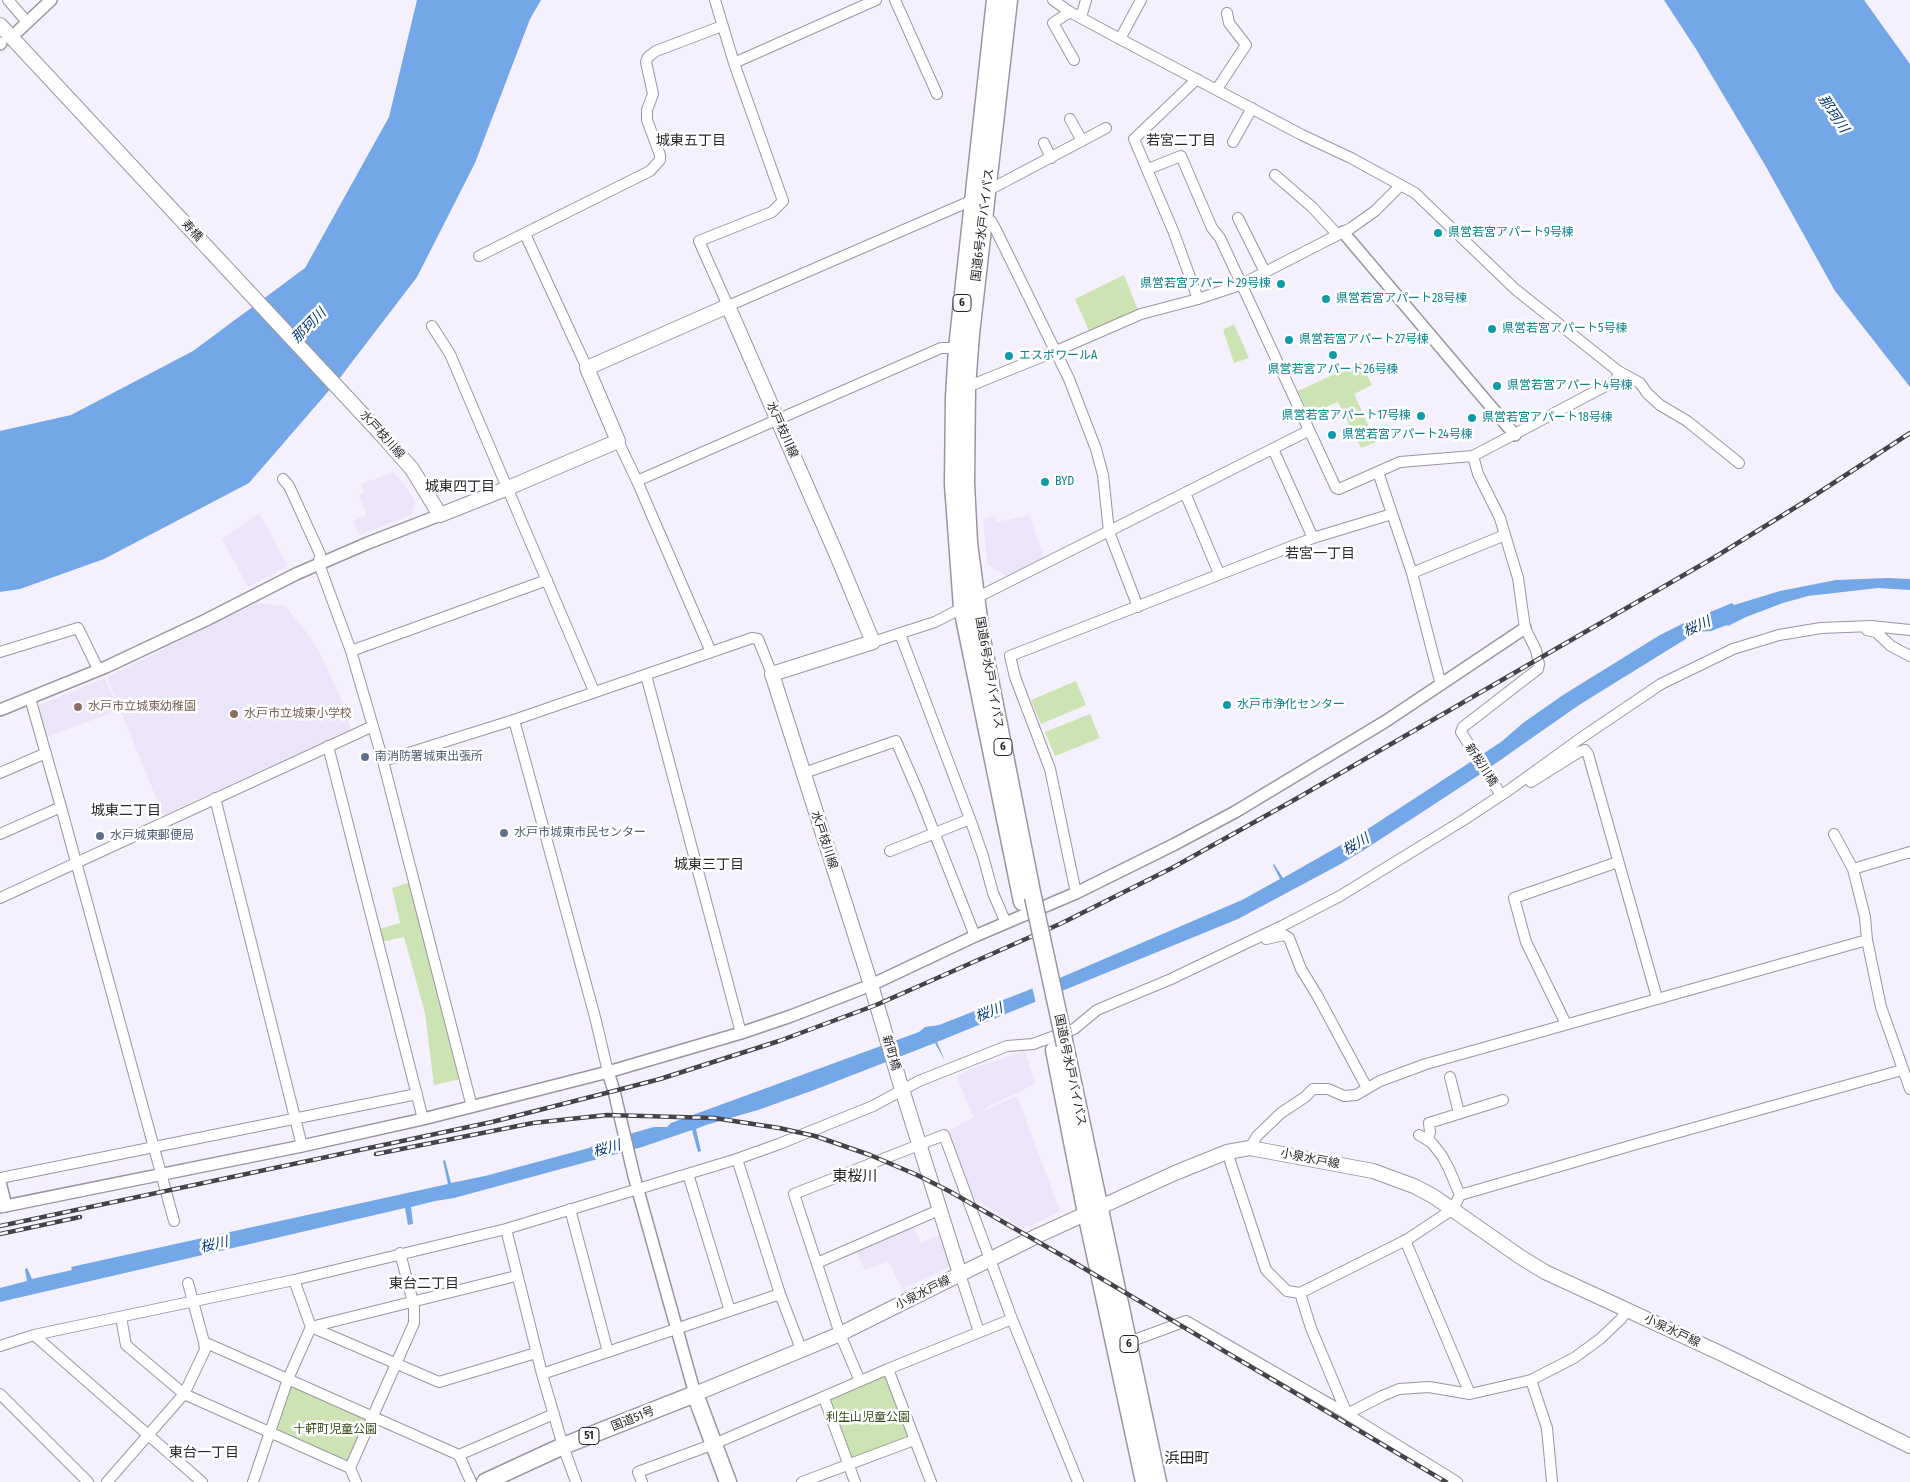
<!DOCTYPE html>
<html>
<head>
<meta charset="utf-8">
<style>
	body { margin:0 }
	canvas { display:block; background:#f5f0fd }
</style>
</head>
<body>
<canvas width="1910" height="1482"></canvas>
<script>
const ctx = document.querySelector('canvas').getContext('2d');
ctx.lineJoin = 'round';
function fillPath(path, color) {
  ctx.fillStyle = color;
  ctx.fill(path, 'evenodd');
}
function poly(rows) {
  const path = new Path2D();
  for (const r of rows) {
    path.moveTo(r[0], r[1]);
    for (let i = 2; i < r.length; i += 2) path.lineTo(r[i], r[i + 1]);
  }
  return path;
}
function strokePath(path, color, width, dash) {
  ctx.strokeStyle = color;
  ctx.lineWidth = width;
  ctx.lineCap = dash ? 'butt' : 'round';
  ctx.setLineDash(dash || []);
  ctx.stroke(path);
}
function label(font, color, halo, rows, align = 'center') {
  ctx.font = font + ' "Fira Sans Condensed","Noto Sans JP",sans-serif';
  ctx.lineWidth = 5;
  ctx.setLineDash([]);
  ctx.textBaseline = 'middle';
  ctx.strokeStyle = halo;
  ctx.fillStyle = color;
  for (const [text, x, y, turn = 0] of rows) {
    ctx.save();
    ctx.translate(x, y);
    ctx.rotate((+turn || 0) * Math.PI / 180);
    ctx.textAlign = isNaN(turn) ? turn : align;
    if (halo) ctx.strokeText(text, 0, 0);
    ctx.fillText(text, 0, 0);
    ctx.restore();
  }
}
fillPath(poly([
	[394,472,414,498,415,503,411,515,359,535,353,521,367,515,358,495,364,493,361,484],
	[259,513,288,566,248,587,222,539],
	[1029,515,1044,558,1006,576,987,564,983,519,995,516,997,522],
	[256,603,285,606,304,629,318,649,341,698,351,730,163,815,107,677],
	[105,678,119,710,47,737,39,709,39,705],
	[1025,1051,1035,1084,985,1108,986,1110,1017,1096,1060,1211,1024,1229,968,1195,945,1134,973,1117,957,1077,966,1071],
	[913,1224,921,1243,940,1235,949,1267,902,1289,888,1261,865,1270,856,1250]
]), '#ece4f8');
fillPath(poly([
	[1124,275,1138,310,1089,331,1075,299],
	[1234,324,1249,358,1234,363,1223,330],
	[1361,362,1372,385,1354,394,1376,442,1361,448,1338,402,1309,414,1298,391],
	[1076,681,1086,705,1041,724,1031,700],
	[1090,714,1100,738,1055,756,1045,732],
	[411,882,461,1079,434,1085,425,1013,404,937,382,942,379,929,400,923,392,888],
	[883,1374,885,1376,908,1436,907,1438,854,1459,850,1457,829,1403,830,1400,864,1386,864,1382],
	[292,1387,368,1418,349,1458,345,1461,277,1431,276,1428,289,1388]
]), '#cce3b4');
fillPath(poly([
	[417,0,541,0,530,19,475,163,417,277,339,379,249,483,104,559,20,589,0,592,0,431,71,415,193,351,305,268,389,117],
	[1664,0,1864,0,1910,64,1910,387,1835,291,1765,165,1696,49],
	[1888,578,1910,579,1910,590,1878,588,1808,596,1783,603,1746,617,1728,626,1727,625,1711,631,1697,632,1579,705,1479,775,1364,850,1337,866,1238,919,937,1042,945,1061,935,1043,814,1090,758,1110,706,1125,696,1129,701,1151,698,1152,692,1130,642,1147,454,1198,435,1201,411,1207,413,1224,408,1225,405,1208,0,1302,0,1288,27,1281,25,1269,27,1268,32,1279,72,1270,71,1267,448,1184,443,1161,445,1160,451,1183,485,1176,589,1148,598,1143,654,1127,667,1127,671,1123,919,1032,925,1027,939,1025,1062,977,1242,900,1280,879,1273,865,1274,864,1283,878,1357,836,1501,742,1523,723,1563,695,1660,635,1684,623,1732,603,1734,605,1780,591,1836,580]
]), '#74a7e7');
fillPath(poly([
	[1058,976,1062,993,1036,1004,1032,986]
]), '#f5f0fd');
const minor = poly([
	[8,0,27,22],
	[715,0,734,63,783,201,772,212,699,241,728,306,966,203,978,201],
	[895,0,937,94],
	[1053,0,1070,12,1120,39,1302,135,1351,158,1415,193,1515,289,1618,371,1617,380,1473,456,1400,462,1339,489,1336,488,1220,238,1212,228,1181,156,1148,169],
	[1070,12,1053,23,1074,60],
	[1081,17,1086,0],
	[1120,39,1141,0],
	[734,63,876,0],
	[1197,79,1134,139,1174,233,1198,299],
	[1217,89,1246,45,1229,23,1227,13],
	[1070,119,1082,141],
	[1233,142,1252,108],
	[1044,143,1051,158],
	[1275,175,1312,207,1337,234],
	[987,191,1106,128],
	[1238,218,1265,272],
	[984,219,991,221,994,226,1069,379,1096,449,1103,475,1109,532,1138,607],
	[525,234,587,368],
	[479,256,650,171,660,160,660,155,647,120,647,110,653,94,646,62,648,57,656,51,722,26],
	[432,326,450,354,594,691],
	[1618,371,1640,383,1647,393,1660,405,1687,421,1739,463],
	[967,387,1056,351,1141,314,1198,299,1240,285,1351,228,1375,211,1401,185],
	[618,441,637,481,711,652],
	[1273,449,1313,538],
	[1473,456,1478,474,1500,518,1505,535,1518,578,1525,628,1536,650,1539,664,1538,669,1463,727,1461,732,1501,795],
	[1378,472,1412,573,1441,685],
	[283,479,289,486,320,554,319,564,351,651,383,761,472,1107],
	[637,481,941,348,957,348],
	[1185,493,1218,571],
	[1412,573,1505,535],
	[1867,630,1876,632,1891,646,1910,656],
	[900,634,970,819,983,856,993,893,1006,923],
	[873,642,935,622,962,608,976,598,1308,431],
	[351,651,547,580],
	[0,652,78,628,98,669],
	[646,675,741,1033],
	[30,698,61,807,174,1221],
	[514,720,595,1017,608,1072],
	[328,746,423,1119],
	[383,761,514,720,752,638,758,639,772,674],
	[0,773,46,753],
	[804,773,896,741,919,794,975,936],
	[1531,782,1579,752,1585,750,1588,754,1657,998],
	[215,798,302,1146],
	[0,834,61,807],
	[1834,834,1853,869,1865,917,1867,940,1881,1007,1910,1089],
	[890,851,970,819],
	[1853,869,1910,852],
	[1076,893,1050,769,1015,677,1010,656,1313,538,1392,514],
	[0,898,373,726],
	[1266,939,1284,935,1289,938,1301,969,1317,995,1367,1088],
	[1566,1024,1526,942,1514,898,1618,862],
	[1450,1077,1459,1113],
	[1428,1140,1430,1132,1429,1123,1503,1100],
	[1250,1148,1257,1136,1281,1113,1305,1097,1313,1089,1328,1089,1344,1096,1356,1095,1380,1081,1426,1064,1867,940],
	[1227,1152,1266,1270,1287,1291,1300,1293,1408,1239,1453,1209,1460,1195,1449,1169,1442,1156,1432,1143,1419,1135],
	[737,1159,780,1294,801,1349],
	[688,1174,730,1311],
	[0,1178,417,1094],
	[1460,1195,1640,1143,1902,1070],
	[570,1209,608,1352],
	[506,1229,542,1374,563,1446,576,1482],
	[1405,1240,1470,1394],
	[817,1263,939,1210],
	[960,1274,979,1332],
	[294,1280,311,1327,439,1382,536,1353],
	[188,1283,204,1342,459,1455,471,1482],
	[1300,1293,1311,1328,1347,1414,1382,1396,1399,1389,1429,1387,1470,1394,1531,1380,1574,1358,1600,1339,1621,1319,1627,1310],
	[121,1317,126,1345,184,1394,350,1468,356,1482],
	[34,1335,202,1482],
	[1129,1342,1186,1321,1347,1414,1457,1482],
	[0,1346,34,1335,294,1280,506,1229,737,1159,779,1144,873,1106,919,1081,1007,1046,1033,1044,1074,1029,1097,1010,1171,979,1282,926,1340,896,1462,821,1509,790,1581,738,1661,684,1733,649,1779,635,1821,628,1871,626,1910,630],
	[888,1369,931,1482],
	[542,1374,780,1294],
	[1531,1380,1547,1428,1552,1482],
	[860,1381,840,1334,794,1194,944,1135,1012,1319,1078,1482],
	[0,1394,88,1482],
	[824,1398,855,1482],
	[459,1455,554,1414],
	[350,1468,414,1323,414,1306,400,1253],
	[107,1482,184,1394,205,1350,204,1342],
	[253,1482,288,1379,311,1327,516,1276],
	[642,1482,638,1472,714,1444,888,1369,1012,1319],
	[802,1482,914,1440]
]);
const tertiary = poly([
	[18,31,51,0],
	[0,44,1,43],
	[1343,232,1515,435],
	[0,710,106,667,206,620,296,574,368,543,440,515],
	[608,1072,614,1091,634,1176,695,1394],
	[0,1182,6,1206],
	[0,1207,302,1146,423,1119,608,1072,741,1033,791,1016,871,985,975,936,1076,893,1175,844,1235,812,1386,721,1525,628]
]);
const secondary = poly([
	[0,25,380,433,412,469,440,515,508,488,618,441,587,368,728,306,838,558,873,642,772,674,871,985,900,1083,960,1274],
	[695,1394,840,1334,1037,1236,1175,1173,1227,1152,1250,1148,1373,1171,1414,1186,1433,1196,1522,1258,1545,1272,1720,1353,1910,1446]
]);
const trunk = poly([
	[995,0,957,348,954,397,953,484,962,608,1022,902],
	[1009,0,971,334,967,387,966,483,969,543,981,634,1033,897],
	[1065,1045,1158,1482],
	[1054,1050,1086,1213,1144,1482],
	[485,1482,563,1446,695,1394,728,1482]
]);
strokePath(minor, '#9a95a1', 12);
strokePath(tertiary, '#9a95a1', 14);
strokePath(secondary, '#9a95a1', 16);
strokePath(trunk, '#9a95a1', 19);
strokePath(minor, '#fff', 10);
strokePath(tertiary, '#fff', 11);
strokePath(secondary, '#fff', 14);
strokePath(trunk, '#fff', 16);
const rail = poly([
	[376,1154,533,1123,607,1115,714,1118,779,1128,815,1136,870,1155,917,1175,949,1191,1075,1263,1446,1482],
	[0,1226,492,1122,614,1091,660,1079,779,1041,876,1005,1062,923,1172,868,1294,800,1715,557,1809,499,1910,433],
	[0,1234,80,1217]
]);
strokePath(rail, '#454349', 4.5);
strokePath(rail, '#fff', 2.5, [8]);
const trunkBridge = poly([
	[1033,897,1065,1045]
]);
strokePath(trunkBridge, '#9a95a1', 19, []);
strokePath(trunkBridge, '#fff', 16);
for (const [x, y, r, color] of [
	[1438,233,5,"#0f9aa8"],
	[1281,284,5,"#0f9aa8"],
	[1326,299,5,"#0f9aa8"],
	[1492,329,5,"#0f9aa8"],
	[1289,340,5,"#0f9aa8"],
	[1333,355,5,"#0f9aa8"],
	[1009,356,5,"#0f9aa8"],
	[1497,386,5,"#0f9aa8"],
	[1421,416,5,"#0f9aa8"],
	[1472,418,5,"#0f9aa8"],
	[1332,435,5,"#0f9aa8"],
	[1045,482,5,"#0f9aa8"],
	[1227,705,5,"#0f9aa8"],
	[78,707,5,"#8d6e63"],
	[234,714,5,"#8d6e63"],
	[365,757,5,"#5c6f8a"],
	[504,833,5,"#5c6f8a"],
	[100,836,5,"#5c6f8a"]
]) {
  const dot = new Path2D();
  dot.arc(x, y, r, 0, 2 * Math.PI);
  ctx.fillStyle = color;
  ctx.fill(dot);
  strokePath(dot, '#fff', 2);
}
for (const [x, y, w] of [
	[962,303,18],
	[1003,747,18],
	[1129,1344,18],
	[589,1436,20]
]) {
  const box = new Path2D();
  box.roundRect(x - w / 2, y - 8.5, w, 17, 4);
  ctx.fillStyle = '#fff';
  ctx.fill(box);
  strokePath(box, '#28262b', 1);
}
label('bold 11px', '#28262b', null, [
	["6",962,303],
	["6",1003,747],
	["6",1129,1344],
	["51",589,1436]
]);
label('12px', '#28262b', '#fff', [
	["国道6号水戸バイパス",983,225,-83],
	["寿橋",192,231,47],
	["水戸枝川線",782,430,66],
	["水戸枝川線",382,435,48],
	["国道6号水戸バイパス",989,673,80],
	["新桜川橋",1481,765,57],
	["水戸枝川線",824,840,72],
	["新町橋",891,1053,73],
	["国道6号水戸バイパス",1070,1070,78],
	["小泉水戸線",1310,1159,11],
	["小泉水戸線",923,1293,-27],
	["小泉水戸線",1672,1331,25],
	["国道51号",633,1419,-22]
]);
label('12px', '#0d838f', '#fff', [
	["県営若宮アパート9号棟",1448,233],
	["県営若宮アパート29号棟",1271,284,"right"],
	["県営若宮アパート28号棟",1336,299],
	["県営若宮アパート5号棟",1502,329],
	["県営若宮アパート27号棟",1299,340],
	["エスポワールA",1019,356],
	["県営若宮アパート26号棟",1333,370,"center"],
	["県営若宮アパート4号棟",1507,386],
	["県営若宮アパート17号棟",1411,416,"right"],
	["県営若宮アパート18号棟",1482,418],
	["県営若宮アパート24号棟",1342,435],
	["BYD",1055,482],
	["水戸市浄化センター",1237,705]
], 'left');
label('12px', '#785e54', '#fff', [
	["水戸市立城東幼稚園",88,707],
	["水戸市立城東小学校",244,714]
], 'left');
label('12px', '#4e5e75', '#fff', [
	["南消防署城東出張所",375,757],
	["水戸市城東市民センター",514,833],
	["水戸城東郵便局",110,836]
], 'left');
label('12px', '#364c16', '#fff', [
	["利生山児童公園",868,1418],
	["十軒町児童公園",335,1430]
]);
label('italic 14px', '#043b74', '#fff', [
	["那珂川",1833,114,56],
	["那珂川",309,326,-46],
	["桜川",1697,627,-24],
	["桜川",1356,845,-31],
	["桜川",989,1013,-22],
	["桜川",607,1149,-16],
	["桜川",214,1245,-13]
]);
label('14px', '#28262b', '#fff', [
	["城東五丁目",691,141],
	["若宮二丁目",1181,141],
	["城東四丁目",460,487],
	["若宮一丁目",1320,554],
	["城東二丁目",126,811],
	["城東三丁目",709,865],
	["東台二丁目",424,1284],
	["東台一丁目",204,1453]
]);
label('15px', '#28262b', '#fff', [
	["東桜川",855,1177],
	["浜田町",1187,1459]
]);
</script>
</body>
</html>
